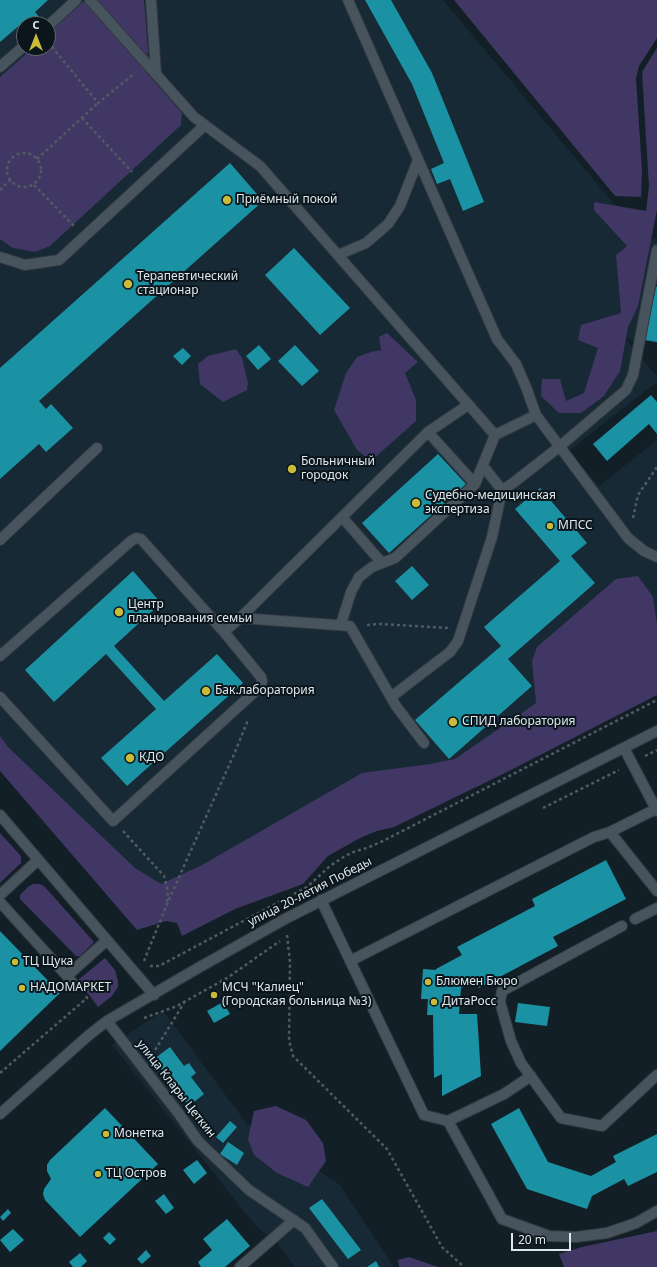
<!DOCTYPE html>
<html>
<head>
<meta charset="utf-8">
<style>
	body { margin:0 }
	#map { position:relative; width:657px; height:1267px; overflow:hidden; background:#131f26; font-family:"Noto Sans",sans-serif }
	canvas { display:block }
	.north { position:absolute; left:16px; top:16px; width:40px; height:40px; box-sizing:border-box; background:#0a151c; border:1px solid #5f696f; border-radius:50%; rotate:0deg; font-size:11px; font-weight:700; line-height:16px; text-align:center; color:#dfe6ec }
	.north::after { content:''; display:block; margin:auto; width:14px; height:18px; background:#c9ba3a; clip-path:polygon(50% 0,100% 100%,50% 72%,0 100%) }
	.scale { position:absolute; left:511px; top:1233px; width:60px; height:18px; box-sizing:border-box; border:2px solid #dfe6ec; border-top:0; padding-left:5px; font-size:12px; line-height:14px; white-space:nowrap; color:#dfe6ec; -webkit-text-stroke:3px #0a151c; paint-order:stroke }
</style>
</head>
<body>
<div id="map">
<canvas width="657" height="1267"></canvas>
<div class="north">С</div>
<div class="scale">20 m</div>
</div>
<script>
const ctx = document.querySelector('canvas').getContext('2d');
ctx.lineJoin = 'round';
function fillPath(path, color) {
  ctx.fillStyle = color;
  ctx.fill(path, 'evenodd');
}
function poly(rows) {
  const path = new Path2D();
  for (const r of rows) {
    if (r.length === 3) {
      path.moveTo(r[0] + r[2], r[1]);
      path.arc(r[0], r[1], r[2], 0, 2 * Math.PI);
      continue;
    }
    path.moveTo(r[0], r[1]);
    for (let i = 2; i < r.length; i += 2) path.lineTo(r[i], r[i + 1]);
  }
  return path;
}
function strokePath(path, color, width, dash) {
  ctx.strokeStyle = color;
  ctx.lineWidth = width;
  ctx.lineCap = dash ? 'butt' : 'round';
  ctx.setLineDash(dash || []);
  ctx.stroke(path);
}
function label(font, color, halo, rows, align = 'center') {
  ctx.font = font + ' "Noto Sans",sans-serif';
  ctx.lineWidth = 4;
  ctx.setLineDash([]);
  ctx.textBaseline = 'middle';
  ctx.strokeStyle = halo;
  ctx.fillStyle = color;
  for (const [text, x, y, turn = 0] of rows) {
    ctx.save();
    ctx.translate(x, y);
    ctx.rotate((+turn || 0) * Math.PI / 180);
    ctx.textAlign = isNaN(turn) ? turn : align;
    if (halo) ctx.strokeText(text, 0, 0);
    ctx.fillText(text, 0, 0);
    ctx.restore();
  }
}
fillPath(poly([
	[0,0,443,0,641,236,657,239,657,343,624,338,657,376,657,382,569,451,599,486,657,440,657,658,147,922,0,754],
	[24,24,48,24,48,48,24,48],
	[163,1011,247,1124,339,1184,394,1267,295,1267,278,1244,256,1226,112,1045]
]), '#172934');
fillPath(poly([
	[85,0,144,0,148,51,145,71,182,113,181,125,50,246,35,252,13,248,0,239,0,77,33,48,48,48,48,43,56,36,52,30],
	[454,0,657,0,657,38,639,66,636,78,642,171,641,197,615,196],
	[657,48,657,210,638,306,628,327,620,371,604,396,581,413,559,413,541,396,542,379,560,379,566,401,584,393,598,348,578,340,581,325,621,313,616,255,627,246,594,210,594,202,646,211,649,187,642,72],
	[387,333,418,362,405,373,416,400,416,421,371,461,357,450,334,410,346,373,357,357,371,352,381,350,379,337],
	[236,349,242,358,248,383,247,390,223,402,200,384,198,364,208,356],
	[638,576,653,597,657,624,657,695,505,773,394,827,377,831,360,838,328,856,303,884,235,909,182,936,177,923,166,921,137,930,0,771,0,736,8,747,135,868,161,884,202,865,362,773,430,764,455,759,536,703,532,661,537,647,616,579],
	[0,833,21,856,21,863,0,883],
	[33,884,40,884,45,887,94,942,80,956,76,956,20,899,20,895,28,887],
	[105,958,115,970,118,981,118,987,112,996,98,1007,78,980],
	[276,1106,306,1120,323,1143,326,1161,308,1187,277,1173,254,1155,248,1139,254,1111],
	[657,1231,657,1267,564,1267,559,1254,582,1247],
	[409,1257,438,1267,399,1267,398,1260]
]), '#403764');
fillPath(poly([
	[0,0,48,0,35,12,45,24,24,24,24,27,21,24,0,42],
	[365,0,391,0,432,73,484,202,463,211,450,179,437,184,431,169,444,163,412,84],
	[48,27,55,35,48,41],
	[230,163,263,201,39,401,46,409,51,404,73,428,46,452,39,444,0,479,0,368],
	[294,248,350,308,320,335,265,275],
	[656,287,657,287,657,342,645,340],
	[259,345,271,359,258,370,246,356],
	[295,345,319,371,302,386,278,361],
	[183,348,191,356,182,365,173,356],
	[651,395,657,402,657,434,649,424,607,461,593,444],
	[438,454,466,484,389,553,362,523],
	[540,488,587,543,571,556,595,583,508,659,532,686,449,759,415,720,501,646,484,627,560,561,515,509],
	[412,566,429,585,412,600,395,581],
	[133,571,161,603,114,646,164,701,217,654,243,683,127,786,101,758,156,709,106,654,54,702,25,670],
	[606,860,626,899,553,937,558,946,479,988,475,981,461,988,459,1014,477,1014,481,1076,442,1096,442,1074,434,1078,433,1015,427,1015,428,999,421,999,423,969,436,970,436,969,462,955,457,947,535,906,532,899],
	[0,931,60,993,0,1051],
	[223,1002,230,1014,214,1023,207,1011],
	[518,1003,550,1007,547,1026,515,1022],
	[170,1047,184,1066,189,1063,196,1073,191,1077,204,1094,189,1106,154,1059],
	[105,1108,158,1164,80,1237,45,1200,43,1194,44,1189,51,1179,47,1171,47,1165,50,1160],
	[519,1108,548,1162,591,1176,616,1162,613,1156,657,1134,657,1172,628,1186,624,1179,592,1196,587,1209,527,1189,491,1124],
	[230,1121,237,1127,223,1143,216,1137],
	[228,1142,244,1153,237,1165,220,1154],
	[197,1160,207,1173,194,1184,183,1170],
	[164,1194,174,1208,166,1214,155,1201],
	[322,1199,361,1250,348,1259,309,1208],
	[8,1209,11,1213,3,1221,0,1217],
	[227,1219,250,1246,225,1267,201,1267,198,1262,212,1250,203,1239],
	[13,1229,24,1240,10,1252,0,1240],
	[109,1232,116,1239,110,1245,103,1238],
	[146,1250,151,1256,142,1264,137,1259],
	[80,1253,87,1261,81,1267,73,1267,69,1262],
	[376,1261,379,1267,367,1267]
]), '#1a92a4');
const minor = poly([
	[90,0,194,117,260,166,495,435],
	[151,0,156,74],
	[348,0,497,339,516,364,526,387,536,415,628,538,644,551,657,557],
	[48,26,76,0],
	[0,67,24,46],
	[338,255,366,243,388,224,400,206,418,160],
	[0,257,25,265,59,260,205,125],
	[428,432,475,484],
	[483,466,502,490],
	[342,517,382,563],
	[0,540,97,448],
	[240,618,428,432,468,405],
	[341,624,351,592,359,577,372,567,395,558,475,484,495,435,536,415],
	[224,632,240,618,350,626,396,706,424,743],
	[0,656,131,541,136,538,141,539,224,632,261,677,262,681,261,686,113,821,0,697],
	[391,697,450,652,458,641,492,537,502,490,513,483,559,447,626,390,633,375,657,250],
	[624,748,657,811],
	[0,815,154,995],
	[610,832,656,809],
	[0,895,38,860],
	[321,900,424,1115,448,1121,502,1219,549,1236,576,1237,607,1233,636,1223,657,1211],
	[0,902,67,976],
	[635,919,657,908],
	[622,926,502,991,500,1002,511,1041,521,1063,561,1118,602,1126,657,1075],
	[350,961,594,837,610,832,657,891],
	[74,985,67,976,107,940],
	[107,1021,179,1114,198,1141,249,1190,305,1228,333,1267],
	[0,1114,89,1035,107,1021,198,968,285,919,657,731],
	[448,1121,504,1094,531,1076],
	[240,1267,294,1220]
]);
strokePath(minor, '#333940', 12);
strokePath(poly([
	[48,42,98,103,135,73],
	[82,118,132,172],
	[24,170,17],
	[37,159,98,103],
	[34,185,74,226],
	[0,190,10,180],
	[633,518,638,495,657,467],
	[367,625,380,624,448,628],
	[645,756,657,750],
	[543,808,619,770],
	[123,831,164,876,168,891,167,902],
	[287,935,290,962,289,1040,293,1056,387,1149,442,1247,464,1267],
	[144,961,167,904,235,752,248,720],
	[150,966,159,966,307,887,330,866,345,856,356,851,367,848,383,841,657,700],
	[144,1018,177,1006,227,978,280,941],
	[152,1055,184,1003],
	[0,1073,87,998,85,995]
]), '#505b62', 2.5, [3, 3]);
strokePath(minor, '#47545d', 10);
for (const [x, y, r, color] of [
	[227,200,5,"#c9ba3a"],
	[128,284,5,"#c9ba3a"],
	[292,469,5,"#c9ba3a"],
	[416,503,5,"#c9ba3a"],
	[550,526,4,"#c9ba3a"],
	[119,612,5,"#c9ba3a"],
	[206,691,5,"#c9ba3a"],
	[453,722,5,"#c9ba3a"],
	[130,758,5,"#c9ba3a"],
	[15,962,4,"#c9ba3a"],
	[428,982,4,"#c9ba3a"],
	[22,988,4,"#c9ba3a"],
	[214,995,4,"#c9ba3a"],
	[434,1002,4,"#c9ba3a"],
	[106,1134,4,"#c9ba3a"],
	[98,1174,4,"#c9ba3a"]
]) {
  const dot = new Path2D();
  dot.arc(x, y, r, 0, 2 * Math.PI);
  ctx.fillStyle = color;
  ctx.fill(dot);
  strokePath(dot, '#0a151c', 1.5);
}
label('12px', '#dfe6ec', '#0a151c', [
	["Приёмный покой",236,200],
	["Терапевтический",137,277],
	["стационар",137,291],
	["Больничный",301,462],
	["городок",301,476],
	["Судебно-медицинская",425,496],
	["экспертиза",425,510],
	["МПСС",558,526],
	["Центр",128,605],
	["планирования семьи",128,619],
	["Бак.лаборатория",215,691],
	["СПИД лаборатория",462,722],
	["КДО",139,758],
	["ТЦ Щука",23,962],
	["Блюмен Бюро",436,982],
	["НАДОМАРКЕТ",30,988],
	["МСЧ \"Калиец\"",222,988],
	["(Городская больница №3)",222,1002],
	["ДитаРосс",442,1002],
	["Монетка",114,1134],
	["ТЦ Остров",106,1174]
], 'left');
label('12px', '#dfe6ec', '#0a151c', [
	["улица 20-летия Победы",310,892,-27],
	["улица Клары Цеткин",176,1089,52]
]);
</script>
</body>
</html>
